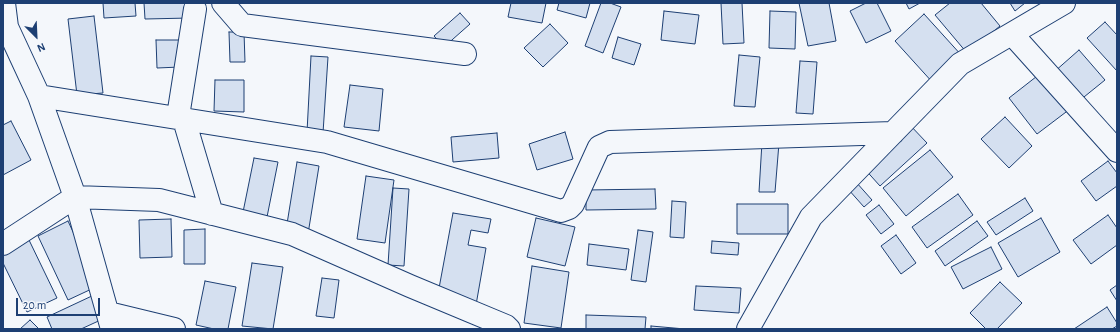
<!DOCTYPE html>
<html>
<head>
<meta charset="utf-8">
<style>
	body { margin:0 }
	#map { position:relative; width:1120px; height:332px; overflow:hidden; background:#f4f7fb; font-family:"Alegreya Sans",sans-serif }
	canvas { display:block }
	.frame { position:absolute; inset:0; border:4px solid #1d3f73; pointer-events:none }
	.north { position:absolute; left:16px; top:16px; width:40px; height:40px; -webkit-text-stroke:3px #f4f7fb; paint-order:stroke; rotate:156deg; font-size:11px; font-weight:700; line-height:16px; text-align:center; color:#1d3f73 }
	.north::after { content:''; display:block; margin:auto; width:14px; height:18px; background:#1d3f73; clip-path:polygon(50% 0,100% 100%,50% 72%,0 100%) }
	.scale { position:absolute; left:16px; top:298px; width:84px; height:18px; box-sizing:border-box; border:2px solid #1d3f73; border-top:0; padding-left:5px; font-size:12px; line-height:14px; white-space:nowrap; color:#1d3f73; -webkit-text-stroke:3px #f4f7fb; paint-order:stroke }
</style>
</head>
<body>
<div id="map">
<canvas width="1120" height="332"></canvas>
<div class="frame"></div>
<div class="north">N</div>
<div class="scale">20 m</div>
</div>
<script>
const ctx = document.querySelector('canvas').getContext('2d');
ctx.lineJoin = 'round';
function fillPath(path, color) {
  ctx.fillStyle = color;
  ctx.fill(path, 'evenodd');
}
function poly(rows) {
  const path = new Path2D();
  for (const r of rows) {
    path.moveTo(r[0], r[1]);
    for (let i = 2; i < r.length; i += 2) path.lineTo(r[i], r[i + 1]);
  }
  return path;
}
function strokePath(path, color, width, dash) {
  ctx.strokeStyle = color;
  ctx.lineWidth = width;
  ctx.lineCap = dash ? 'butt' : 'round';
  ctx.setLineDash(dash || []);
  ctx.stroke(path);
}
const building = poly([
	[103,3,135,3,136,16,104,18,103,3],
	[144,3,190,3,190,18,145,19,144,3],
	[511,3,546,3,542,23,508,17,511,3],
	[559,3,590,3,586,18,557,10,559,3],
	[601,3,610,3,621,7,603,53,585,46,601,3],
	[721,3,742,3,744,43,723,44,721,3],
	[799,3,829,3,836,41,808,46,799,3],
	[866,3,877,3,891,31,866,43,850,11,866,3],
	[906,3,920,3,909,9,906,3],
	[950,3,981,3,1000,26,967,53,935,15,950,3],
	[1010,3,1025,3,1015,11,1010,3],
	[664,11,699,15,695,44,661,40,664,11],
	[770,11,796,12,795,49,769,48,770,11],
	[460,13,470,24,444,47,434,36,460,13],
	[924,14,963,57,934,84,895,41,924,14],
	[94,16,103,93,77,95,68,19,94,16],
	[1105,22,1117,35,1117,71,1087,38,1105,22],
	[550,24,568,43,543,67,524,48,550,24],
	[229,32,244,32,245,62,230,62,229,32],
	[618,37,641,44,634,65,612,58,618,37],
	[156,40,179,40,180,67,157,68,156,40],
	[1079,50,1105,80,1079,101,1054,72,1079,50],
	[739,55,760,57,755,107,734,106,739,55],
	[311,56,328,57,323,133,307,132,311,56],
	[800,61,817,62,813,114,796,113,800,61],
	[1041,73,1070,109,1037,134,1009,98,1041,73],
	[215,80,244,80,244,112,214,111,215,80],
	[350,85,383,89,379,131,344,127,350,85],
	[1005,117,1032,146,1009,168,981,139,1005,117],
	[11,121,31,160,3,175,3,125,11,121],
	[908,123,927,143,880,186,862,166,908,123],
	[565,132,573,159,537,170,529,144,565,132],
	[497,133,499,158,453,162,451,137,497,133],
	[762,142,779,143,775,192,759,192,762,142],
	[930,150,953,177,906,216,883,188,930,150],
	[254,158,278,162,266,222,242,217,254,158],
	[1108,161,1117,173,1117,186,1096,201,1081,181,1108,161],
	[297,162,319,166,308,234,286,230,297,162],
	[366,176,394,180,385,243,357,239,366,176],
	[856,182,872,200,864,207,848,189,856,182],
	[393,188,409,189,404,266,388,265,393,188],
	[655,189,656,209,586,210,586,190,655,189],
	[958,194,973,215,927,248,912,227,958,194],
	[1025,198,1033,211,996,235,987,222,1025,198],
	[672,201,686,202,684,238,670,237,672,201],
	[737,204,788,204,788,234,737,234,737,204],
	[879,205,894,224,881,234,866,215,879,205],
	[453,213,491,219,488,233,471,230,468,245,486,248,476,305,437,299,453,213],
	[1108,215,1117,228,1117,245,1091,264,1073,240,1108,215],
	[536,218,575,227,565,266,527,257,536,218],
	[1041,218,1060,252,1018,277,998,243,1041,218],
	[171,219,172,257,140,258,139,220,171,219],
	[68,221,98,286,68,300,38,236,68,221],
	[977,221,988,236,945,266,935,251,977,221],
	[205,229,205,264,184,264,184,230,205,229],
	[638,230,653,232,646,282,631,280,638,230],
	[896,235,916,263,901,274,881,246,896,235],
	[29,240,57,298,27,312,3,263,3,253,29,240],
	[712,241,739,243,738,255,711,253,712,241],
	[589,244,629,249,626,270,587,265,589,244],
	[991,247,1002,269,963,289,951,267,991,247],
	[252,263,283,267,273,329,242,326,252,263],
	[532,266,569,272,561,328,524,323,532,266],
	[322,278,339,280,334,318,316,316,322,278],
	[205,281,236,287,228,329,214,329,196,325,205,281],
	[1000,282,1022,303,997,329,986,329,970,313,1000,282],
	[1117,285,1117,301,1110,290,1117,285],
	[696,286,741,288,739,313,694,310,696,286],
	[94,295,105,318,81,329,52,329,47,317,94,295],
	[1107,307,1117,323,1117,326,1112,329,1074,329,1107,307],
	[586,315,646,317,645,329,586,329,586,315],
	[30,320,39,329,20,329,30,320],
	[651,326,685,329,651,329,651,326]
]);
fillPath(building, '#d5e0f0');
strokePath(building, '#1d3f73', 1);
const street = poly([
	[4,3,7,27,39,96,75,197,112,329],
	[223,3,242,25,465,54],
	[195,9,179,110,185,123,212,214],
	[1012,34,1117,151],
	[39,96,327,142,561,211,569,208,573,204,599,147,610,142,893,133],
	[3,244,75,197,159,200,292,234,410,286,506,326,509,329],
	[108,313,174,329],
	[748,329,811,217,960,64,1064,3]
]);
strokePath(street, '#1d3f73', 24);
strokePath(street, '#f4f7fb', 22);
</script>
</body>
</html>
